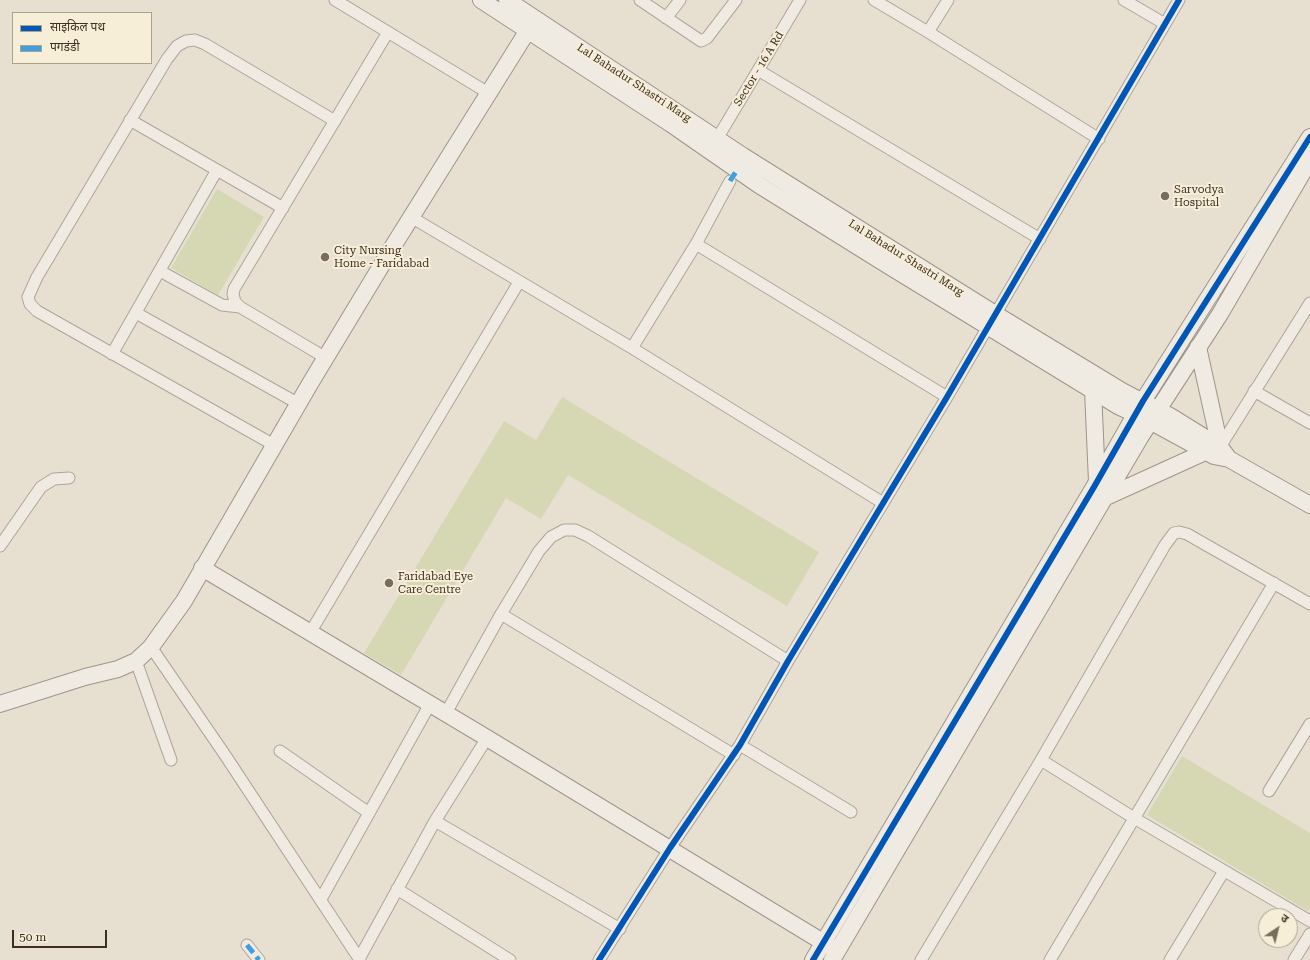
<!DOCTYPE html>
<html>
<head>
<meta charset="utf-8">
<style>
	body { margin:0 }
	#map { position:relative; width:1310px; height:960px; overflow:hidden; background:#e7e0d1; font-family:"Roboto Serif","Noto Sans Devanagari",serif }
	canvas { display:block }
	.legend { position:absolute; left:12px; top:12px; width:140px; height:52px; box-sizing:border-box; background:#f7eed8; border:1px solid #ada18e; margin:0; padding:5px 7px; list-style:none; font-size:12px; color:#3d2e20 }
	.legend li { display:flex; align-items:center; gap:8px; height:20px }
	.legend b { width:20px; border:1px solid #ada18e }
	.north { position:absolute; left:1258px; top:908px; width:40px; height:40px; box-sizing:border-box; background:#f7eed8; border:1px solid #ada18e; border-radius:50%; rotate:35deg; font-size:11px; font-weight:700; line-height:16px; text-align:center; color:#3d2e20 }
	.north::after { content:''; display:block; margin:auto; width:14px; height:18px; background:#786c5e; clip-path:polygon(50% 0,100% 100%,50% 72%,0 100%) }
	.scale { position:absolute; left:12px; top:930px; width:95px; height:18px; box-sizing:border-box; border:2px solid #3d2e20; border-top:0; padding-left:5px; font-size:12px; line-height:14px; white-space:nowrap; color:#3d2e20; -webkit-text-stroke:3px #f7eed8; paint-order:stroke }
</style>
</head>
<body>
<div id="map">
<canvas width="1310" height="960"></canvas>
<ul class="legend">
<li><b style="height:5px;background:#0057b8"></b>साइकिल पथ</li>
<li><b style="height:5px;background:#3f9de0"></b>पगडंडी</li>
</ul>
<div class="north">उ</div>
<div class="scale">50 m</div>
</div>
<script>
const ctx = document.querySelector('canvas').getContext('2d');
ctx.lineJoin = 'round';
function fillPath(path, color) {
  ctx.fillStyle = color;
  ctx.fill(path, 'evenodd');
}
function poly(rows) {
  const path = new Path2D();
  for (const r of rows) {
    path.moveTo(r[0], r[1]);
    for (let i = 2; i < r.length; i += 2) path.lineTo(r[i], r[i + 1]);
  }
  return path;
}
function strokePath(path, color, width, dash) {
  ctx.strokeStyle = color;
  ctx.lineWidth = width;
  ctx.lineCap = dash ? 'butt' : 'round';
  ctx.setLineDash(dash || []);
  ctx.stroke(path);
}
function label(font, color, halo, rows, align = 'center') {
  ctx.font = font + ' "Roboto Serif",serif';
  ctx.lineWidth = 4;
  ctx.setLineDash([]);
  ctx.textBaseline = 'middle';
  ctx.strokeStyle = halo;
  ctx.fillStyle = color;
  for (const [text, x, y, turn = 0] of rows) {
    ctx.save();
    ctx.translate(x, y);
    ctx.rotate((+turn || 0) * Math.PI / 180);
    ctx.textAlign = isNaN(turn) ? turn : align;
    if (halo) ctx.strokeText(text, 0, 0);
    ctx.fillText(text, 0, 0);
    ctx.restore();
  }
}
fillPath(poly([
	[217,189,264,217,218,295,171,268],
	[562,397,819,552,787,606,568,475,541,519,506,498,401,675,364,653,504,421,536,440],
	[1182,756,1310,833,1310,908,1308,911,1147,815]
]), '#d6d7b3');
const street = poly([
	[335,0,490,94],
	[640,0,701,41,707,38,736,0],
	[874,0,928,32,1099,139],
	[1124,0,1165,24],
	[666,18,680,0],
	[928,32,948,0],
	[758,70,1040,239],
	[130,120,283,208],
	[714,144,800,0],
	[411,217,632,348,883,503],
	[696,244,947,397],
	[160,271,222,305,240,307],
	[136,313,299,404],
	[632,348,696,244,730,181],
	[112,354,217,170],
	[326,358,240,307,235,302,233,294,234,289,388,32],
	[1254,391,1310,423],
	[274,445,37,311,30,304,28,297,37,277,167,59,177,46,186,41,195,40,205,44,335,121],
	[1218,450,1310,303],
	[0,546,41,487,54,479,69,478],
	[501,614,734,755],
	[310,633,519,282],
	[151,647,225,755,360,960],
	[136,661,171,760],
	[446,713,501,614,539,551,551,537,564,530,575,530,588,536,788,661],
	[740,745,851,812],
	[280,751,369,813],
	[1041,760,1134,818,1310,921],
	[1269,791,1310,724],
	[435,821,620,929],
	[397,889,510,960],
	[321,899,430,704],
	[247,945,259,960],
	[359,959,435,821,487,738],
	[599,960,670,848,740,745,788,661,947,397,1179,0],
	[921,960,1041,760,1165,545,1174,533,1179,532,1187,534,1310,604],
	[1050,960,1274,583],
	[1170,960,1224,871],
	[1294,960,1310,934]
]);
const secondary = poly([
	[481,0,671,124,759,185,889,266,1118,406,1150,421,1214,456,1229,459],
	[507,0,743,156,995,314,1122,391,1170,416,1220,447,1229,459,1310,505],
	[1198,347,1220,447],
	[1093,390,1097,482],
	[1106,497,1205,452],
	[202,568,487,738,831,947],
	[0,704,85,677,118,669,136,661,151,647,184,601,311,382,395,243,535,19],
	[813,960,1094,487,1143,401,1310,137],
	[832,960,1141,436,1220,314,1310,160]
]);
strokePath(street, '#ada599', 13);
strokePath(secondary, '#9c958a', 18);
strokePath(street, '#efebe3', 11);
strokePath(secondary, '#efebe3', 16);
strokePath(poly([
	[730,181,737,170],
	[247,945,259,960]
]), '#3f9de0', 5, [10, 5]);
strokePath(poly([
	[599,960,670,848,740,745,788,661,947,397,1179,0],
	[813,960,1094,487,1143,401,1310,137]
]), '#0057b8', 6);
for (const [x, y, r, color] of [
	[1165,196,5,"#786c5e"],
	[325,257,5,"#786c5e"],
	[389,583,5,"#786c5e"]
]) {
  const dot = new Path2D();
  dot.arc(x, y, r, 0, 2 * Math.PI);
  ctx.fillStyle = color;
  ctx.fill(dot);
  strokePath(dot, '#f7eed8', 1.5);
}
label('11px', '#3d2e20', '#f7eed8', [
	["Sector - 16 A Rd",759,69,-59],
	["Lal Bahadur Shastri Marg",634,83,33],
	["Lal Bahadur Shastri Marg",906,258,32]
]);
label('11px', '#3d2e20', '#f7eed8', [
	["Sarvodya",1174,190],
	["Hospital",1174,203],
	["City Nursing",334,251],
	["Home - Faridabad",334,264],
	["Faridabad Eye",398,577],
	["Care Centre",398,590]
], 'left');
</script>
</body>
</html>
